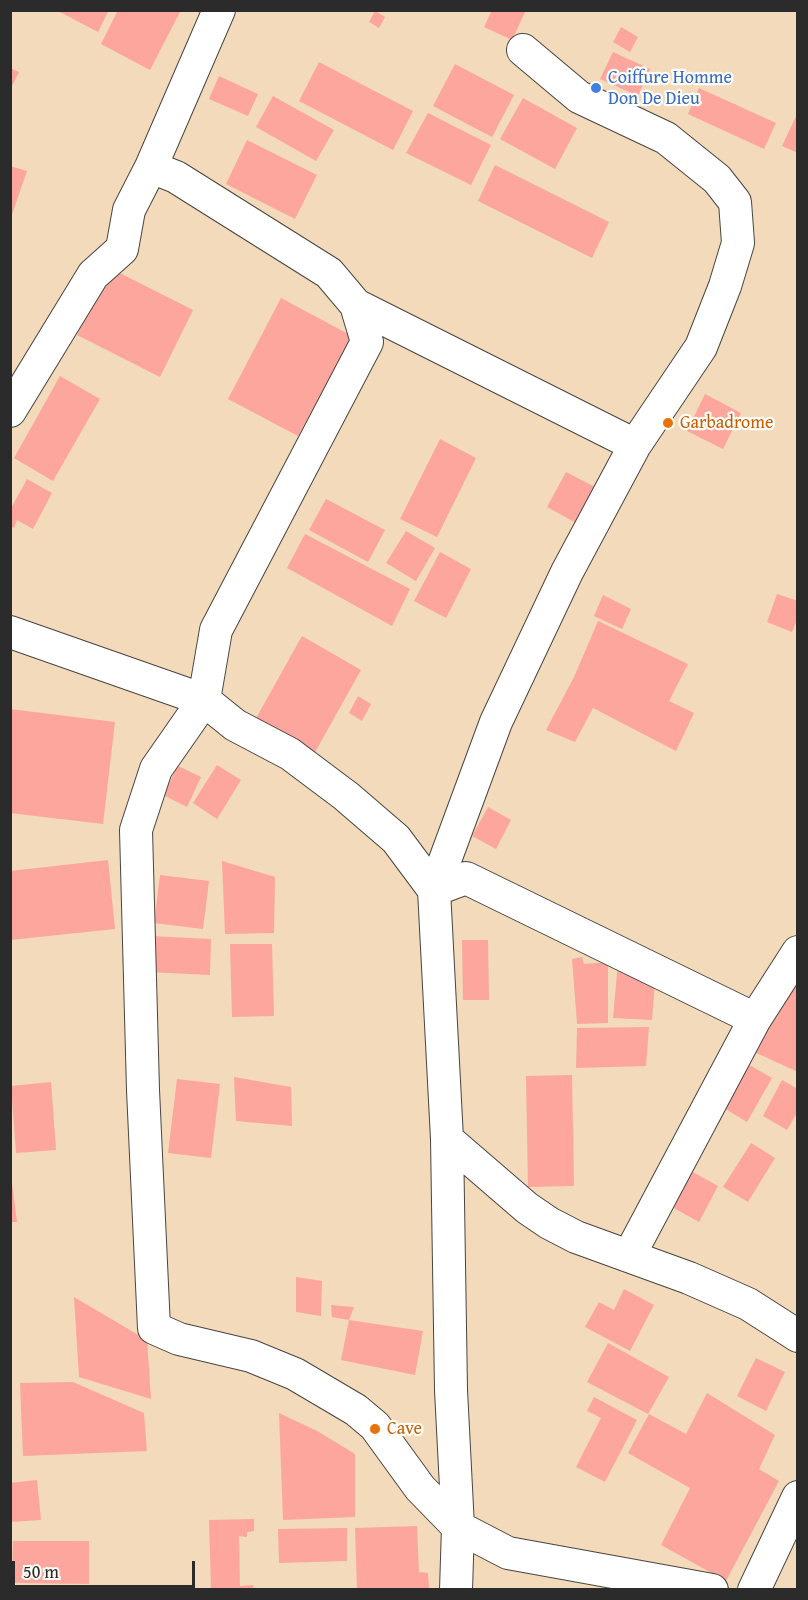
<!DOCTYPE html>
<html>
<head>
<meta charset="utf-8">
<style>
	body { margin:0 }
	#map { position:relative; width:808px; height:1600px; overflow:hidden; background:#f2dabb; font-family:"Gentium Book Plus",serif }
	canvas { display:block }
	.frame { position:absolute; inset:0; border:12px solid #2b2b2b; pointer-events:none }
	.scale { position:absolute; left:12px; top:1561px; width:183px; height:27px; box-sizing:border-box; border:3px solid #2b2b2b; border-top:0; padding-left:8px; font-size:18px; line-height:21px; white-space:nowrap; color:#2b2b2b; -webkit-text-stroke:4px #fdfcf7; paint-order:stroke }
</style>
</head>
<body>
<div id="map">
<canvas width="808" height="1600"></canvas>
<div class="frame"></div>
<div class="scale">50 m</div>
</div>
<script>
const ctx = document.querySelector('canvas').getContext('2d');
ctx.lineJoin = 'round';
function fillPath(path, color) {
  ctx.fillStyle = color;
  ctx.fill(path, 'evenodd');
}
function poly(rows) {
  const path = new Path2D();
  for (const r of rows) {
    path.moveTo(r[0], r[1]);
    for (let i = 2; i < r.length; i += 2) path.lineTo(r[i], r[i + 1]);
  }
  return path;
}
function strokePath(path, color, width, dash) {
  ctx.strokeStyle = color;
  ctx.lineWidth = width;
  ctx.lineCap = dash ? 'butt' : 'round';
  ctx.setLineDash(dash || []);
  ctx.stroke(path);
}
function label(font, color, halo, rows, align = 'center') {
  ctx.font = font + ' "Gentium Book Plus",serif';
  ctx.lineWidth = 4.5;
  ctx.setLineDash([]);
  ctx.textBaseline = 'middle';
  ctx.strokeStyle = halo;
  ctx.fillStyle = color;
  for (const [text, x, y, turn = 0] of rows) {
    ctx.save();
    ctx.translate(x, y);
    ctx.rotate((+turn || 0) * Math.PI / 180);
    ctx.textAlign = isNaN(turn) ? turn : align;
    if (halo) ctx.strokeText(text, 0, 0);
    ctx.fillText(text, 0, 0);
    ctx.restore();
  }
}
fillPath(poly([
	[56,10,109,10,98,32],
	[118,10,181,10,150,70,101,44],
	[492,10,526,10,512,40,484,27],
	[375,11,385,17,379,28,369,22],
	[621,27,638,37,630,52,613,42],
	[613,52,650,69,638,96,600,79],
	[319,62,413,111,393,150,299,101],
	[455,64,514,95,492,137,433,106],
	[10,68,19,72,10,90],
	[219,76,258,94,248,116,209,99],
	[699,88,776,123,764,149,688,114],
	[273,96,334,130,316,161,256,127],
	[523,98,577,128,555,169,500,139],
	[798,112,798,153,782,146],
	[428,113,491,145,471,185,406,153],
	[247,140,317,175,295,219,226,184],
	[495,165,609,222,592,258,478,201],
	[10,166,27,171,11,217,10,217],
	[110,268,193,310,160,377,77,335],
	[281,298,352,336,298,436,228,399],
	[60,376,100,399,53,481,14,458],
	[705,394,741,413,723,449,687,431],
	[440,439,476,458,437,537,400,519],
	[566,472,595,487,576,523,547,507],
	[27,479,52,493,33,529,17,520,14,528,10,526,10,510],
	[326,499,385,530,368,562,309,530],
	[406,531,435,548,416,581,386,563],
	[305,534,410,589,392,626,287,568],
	[440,552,471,569,446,618,414,601],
	[777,594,798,601,798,617,792,632,767,622],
	[603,595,631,609,622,629,594,616],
	[598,621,688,664,669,701,694,713,676,751,593,708,575,742,546,730,574,677],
	[302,636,361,670,314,754,255,720],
	[358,696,371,704,362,721,349,713],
	[10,709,115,722,103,824,10,813],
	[217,765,241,780,217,819,193,803],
	[178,766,201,777,187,807,163,795],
	[488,807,511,820,496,849,472,836],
	[108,860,115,929,10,940,10,871],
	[222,861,275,877,274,933,225,934],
	[160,875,209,881,203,929,154,923],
	[149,936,211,939,210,975,147,972],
	[462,940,488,940,489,1000,463,1000],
	[230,944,272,944,274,1016,232,1017],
	[582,957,584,964,608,962,608,1023,577,1024,572,959],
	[618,962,655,982,652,1020,613,1018],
	[798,978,798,1072,752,1051],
	[649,1027,646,1066,576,1068,577,1028],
	[744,1062,772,1078,747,1122,719,1105],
	[572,1075,574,1186,528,1187,526,1076],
	[234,1077,291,1087,292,1126,236,1121],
	[177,1079,220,1084,211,1158,168,1153],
	[782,1080,798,1089,798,1111,787,1130,763,1116],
	[51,1082,56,1150,16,1153,11,1086],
	[751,1143,775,1158,748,1202,723,1187],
	[10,1168,17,1222,10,1222],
	[691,1171,718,1186,699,1222,672,1207],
	[296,1277,322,1281,321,1316,296,1312],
	[624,1289,654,1305,630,1351,585,1327,599,1302,614,1310],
	[74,1297,147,1340,151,1399,79,1377],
	[331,1305,354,1307,349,1320,332,1317],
	[349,1320,423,1331,415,1375,341,1360],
	[608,1343,669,1377,648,1414,587,1382],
	[756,1358,785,1372,766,1411,737,1396],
	[73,1382,144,1413,147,1451,23,1456,20,1383],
	[707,1393,775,1435,759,1469,779,1481,726,1581,661,1545,690,1488,628,1453,649,1414,686,1434],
	[594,1397,637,1420,605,1482,576,1467,601,1418,587,1411],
	[279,1413,319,1432,355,1454,355,1517,283,1520],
	[37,1480,41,1520,10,1522,10,1483],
	[254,1519,254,1531,247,1532,247,1537,239,1536,240,1586,253,1585,253,1590,211,1590,209,1520],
	[417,1526,419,1572,428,1573,429,1588,357,1590,355,1528],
	[347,1528,347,1561,279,1563,278,1529],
	[13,1541,89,1541,89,1584,12,1583]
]), '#fda69d');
const minor = poly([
	[151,167,176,177,329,273,356,305,635,445],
	[356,305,367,342,216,630,204,700,156,769,136,830,143,1090,154,1328,179,1339,251,1356,295,1374,356,1410,375,1426,420,1488,458,1527,508,1553,712,1590],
	[10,411,93,275,122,249,129,210,151,167,219,10],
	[10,632,204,700,235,725,290,754,346,796,396,839,434,890],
	[434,890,466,878,755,1019],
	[447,1139,527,1208,549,1223,576,1237,689,1278,748,1304,798,1336],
	[629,1256,755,1019,798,952],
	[456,1590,458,1527,451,1390,447,1139,434,890,496,722,567,572,635,445,701,347,725,286,738,243,735,202,717,179,666,138,579,97,523,50],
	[754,1590,798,1497]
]);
strokePath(minor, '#494541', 34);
strokePath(minor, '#fff', 32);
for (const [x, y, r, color] of [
	[596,88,6,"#3f7fe0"],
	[668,423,6,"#e8710a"],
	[375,1429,6,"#e8710a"]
]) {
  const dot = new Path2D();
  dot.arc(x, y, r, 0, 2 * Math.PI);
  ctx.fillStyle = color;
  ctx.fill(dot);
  strokePath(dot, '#fdfcf7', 2);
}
label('18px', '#366cbe', '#fdfcf7', [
	["Coiffure Homme",608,78],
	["Don De Dieu",608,99]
], 'left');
label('18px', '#c56008', '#fdfcf7', [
	["Garbadrome",680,423],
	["Cave",387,1429]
], 'left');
</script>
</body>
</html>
